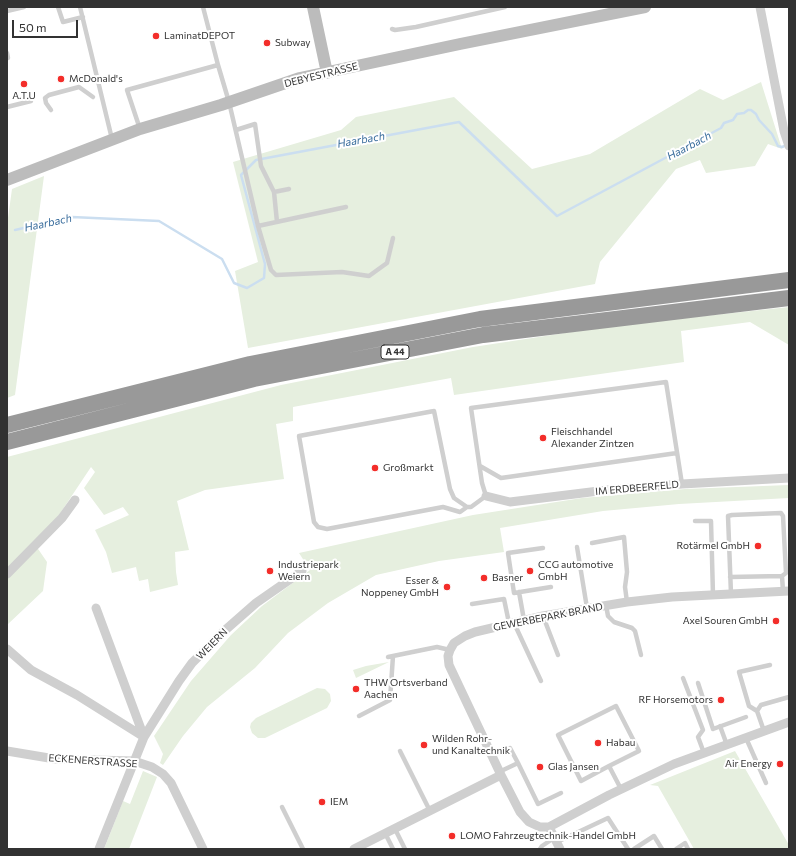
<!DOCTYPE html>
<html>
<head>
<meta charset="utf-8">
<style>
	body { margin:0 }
	#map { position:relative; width:796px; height:856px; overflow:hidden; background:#fff; font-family:Commissioner,sans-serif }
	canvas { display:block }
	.frame { position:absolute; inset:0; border:8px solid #323232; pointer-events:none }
	.scale { position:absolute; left:12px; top:20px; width:66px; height:18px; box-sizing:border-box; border:2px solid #323232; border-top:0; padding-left:5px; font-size:12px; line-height:14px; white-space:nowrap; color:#323232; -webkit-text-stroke:3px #fff; paint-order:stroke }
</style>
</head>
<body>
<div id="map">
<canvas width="796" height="856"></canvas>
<div class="frame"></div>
<div class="scale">50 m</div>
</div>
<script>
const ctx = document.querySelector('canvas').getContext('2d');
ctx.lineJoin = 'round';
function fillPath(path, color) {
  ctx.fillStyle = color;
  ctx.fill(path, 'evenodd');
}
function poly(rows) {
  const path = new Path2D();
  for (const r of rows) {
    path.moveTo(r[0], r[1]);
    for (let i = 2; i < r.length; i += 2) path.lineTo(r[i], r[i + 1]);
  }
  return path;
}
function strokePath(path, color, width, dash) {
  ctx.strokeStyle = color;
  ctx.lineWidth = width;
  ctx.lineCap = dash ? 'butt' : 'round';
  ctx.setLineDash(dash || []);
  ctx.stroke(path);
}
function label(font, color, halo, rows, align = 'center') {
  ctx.font = font + ' Commissioner,sans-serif';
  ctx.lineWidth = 4;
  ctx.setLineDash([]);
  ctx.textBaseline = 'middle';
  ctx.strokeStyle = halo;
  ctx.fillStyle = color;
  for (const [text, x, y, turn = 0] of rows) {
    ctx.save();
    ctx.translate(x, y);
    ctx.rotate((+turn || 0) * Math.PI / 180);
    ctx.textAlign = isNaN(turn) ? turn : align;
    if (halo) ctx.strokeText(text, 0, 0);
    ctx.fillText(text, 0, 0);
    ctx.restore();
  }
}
fillPath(poly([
	[761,82,782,149,768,144,755,166,706,173,700,160,676,169,600,262,595,284,248,348,235,271,258,262,233,162,341,130,356,117,454,97,532,169,590,154,700,89,723,100],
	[44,176,15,395,7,398,7,225,12,189],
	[789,307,789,345,750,322,681,331,684,362,454,395,451,378,293,407,293,421,276,424,284,479,205,490,177,501,189,550,175,552,176,572,178,585,150,592,148,579,139,581,136,567,112,573,106,552,95,530,129,515,123,507,104,515,84,488,95,472,91,467,55,521,34,543,47,562,43,591,7,625,7,457,281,385,473,347,611,326],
	[789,485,789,498,679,504,603,511,500,528,504,552,439,561,376,575,328,603,288,633,255,668,207,707,183,736,163,765,160,763,163,754,154,736,191,681,231,635,262,606,310,570,299,553,473,515,582,498,685,489],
	[389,662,356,678,353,670,366,666],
	[317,688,325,689,330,694,331,701,327,708,265,738,258,738,252,733,250,727,251,723,256,718],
	[735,751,789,845,789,849,694,849,658,786,650,785],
	[143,771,157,777,129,849,104,849,123,801,130,804]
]), '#e6efdf');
strokePath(poly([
	[15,230,72,217,159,221,222,259,234,283,247,288,264,278,265,264,241,175,256,160,459,122,557,216,721,128,724,123,733,120,737,114,744,113,748,110,751,110,756,114,759,120,772,134,778,146,782,147,787,145]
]), '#cbdef0', 2.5);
strokePath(poly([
	[58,7,63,22,83,17],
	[80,7,112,139],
	[203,7,218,65],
	[7,11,24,7],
	[392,29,395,30,416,27,505,7],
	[7,53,8,58],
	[7,107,31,101],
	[51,110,46,103,45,98,49,95,79,87,93,97],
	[140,129,127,90,218,65,229,102,258,226,271,270,276,275,342,272,369,276,387,263,393,238],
	[236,130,255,124,261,166,274,192,277,222],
	[274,192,289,189],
	[258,226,346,207],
	[434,411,450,489,454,498,467,507,460,512,443,507,327,529,318,527,314,522,299,436,434,411],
	[480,466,501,478,677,453],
	[467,507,471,507,486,496,482,483,471,408,666,382,682,484],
	[695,521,711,521,713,595],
	[592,543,624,537,627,572,625,587,627,602],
	[577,547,587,608],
	[543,548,508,553,514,593,551,587],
	[730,577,782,576],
	[519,592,524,620],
	[731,594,728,516,732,515,781,513,783,516,786,573,782,576,783,591],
	[472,604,504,599,509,623],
	[606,605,608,616,614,622,632,628,635,631,641,655],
	[543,616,558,655],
	[514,623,541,681],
	[388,657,437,647,450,650],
	[683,678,703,730,698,737,704,753],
	[698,683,713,729,746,717],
	[757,711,761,705,789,697],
	[359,716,390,700,393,656],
	[720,726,727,745],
	[764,731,757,711,749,706,739,672,770,665],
	[746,738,766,783],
	[510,748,518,763],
	[400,751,430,811],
	[609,766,581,781,558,735,616,706,639,751,609,766,621,789],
	[499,772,518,763,538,804,561,793],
	[282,807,303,849],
	[395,829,405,849],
	[385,833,393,849],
	[557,842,608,818,628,849],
	[540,849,542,846,554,838],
	[634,849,654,836,662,849],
	[676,849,685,843,688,849]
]), '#cfcfcf', 4.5);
strokePath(poly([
	[760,7,784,131,789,146],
	[486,496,510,502,607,490,682,484,789,478],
	[7,574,62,518,75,500],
	[789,591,672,597,627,602,543,616,475,632,465,636,454,643,450,650,448,656,449,665,501,775,520,812,529,822,540,827,549,827,609,795,674,764,789,722],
	[96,608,144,737],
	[7,649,31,670,77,695,144,737],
	[7,751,55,759,134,761,152,767,163,774,171,783,203,849],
	[549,827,560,849],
	[99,849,144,737,179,681,192,663,223,632,256,603,302,571],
	[354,849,501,775]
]), '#cfcfcf', 9);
strokePath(poly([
	[313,7,327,73],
	[7,180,140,129,221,105,300,78,460,44,645,7]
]), '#bcbcbc', 12);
strokePath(poly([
	[7,425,250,364,480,319,789,280],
	[7,442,254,379,483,335,789,298]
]), '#999', 16);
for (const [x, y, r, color] of [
	[156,36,4,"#f32d29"],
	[267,43,4,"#f32d29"],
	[61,79,4,"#f32d29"],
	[24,84,4,"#f32d29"],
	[543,438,4,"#f32d29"],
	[375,468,4,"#f32d29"],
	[758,546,4,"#f32d29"],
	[270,571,4,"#f32d29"],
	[530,571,4,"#f32d29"],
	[484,578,4,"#f32d29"],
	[447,587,4,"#f32d29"],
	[776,621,4,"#f32d29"],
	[356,689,4,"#f32d29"],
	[721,700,4,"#f32d29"],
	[598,743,4,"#f32d29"],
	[424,745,4,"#f32d29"],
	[780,764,4,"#f32d29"],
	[540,767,4,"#f32d29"],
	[322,802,4,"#f32d29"],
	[452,836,4,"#f32d29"]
]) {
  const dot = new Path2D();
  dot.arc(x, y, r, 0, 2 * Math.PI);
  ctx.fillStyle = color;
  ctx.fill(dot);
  strokePath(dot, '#fff', 1.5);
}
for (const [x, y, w] of [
	[395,352,28]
]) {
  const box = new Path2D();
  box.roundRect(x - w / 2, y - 7, w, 14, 3);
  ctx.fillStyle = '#fff';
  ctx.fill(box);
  strokePath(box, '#323232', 1);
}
label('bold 9px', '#323232', null, [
	["A 44",395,352]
]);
label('10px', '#323232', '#fff', [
	["LaminatDEPOT",164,36],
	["Subway",275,43],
	["McDonald's",69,79],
	["A.T.U",24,96,"center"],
	["Fleischhandel",551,432],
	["Alexander Zintzen",551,444],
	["Großmarkt",383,468],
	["Rotärmel GmbH",750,546,"right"],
	["Industriepark",278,565],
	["Weiern",278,577],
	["CCG automotive",538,565],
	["GmbH",538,577],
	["Basner",492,578],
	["Esser &",439,581,"right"],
	["Noppeney GmbH",439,593,"right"],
	["Axel Souren GmbH",768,621,"right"],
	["THW Ortsverband",364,683],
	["Aachen",364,695],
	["RF Horsemotors",713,700,"right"],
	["Wilden Rohr-",432,739],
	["und Kanaltechnik",432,751],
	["Habau",606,743],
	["Air Energy",772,764,"right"],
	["Glas Jansen",548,767],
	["IEM",330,802],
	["LOMO Fahrzeugtechnik-Handel GmbH",460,836]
], 'left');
label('10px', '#323232', '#fff', [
	["DEBYESTRASSE",321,75,-14],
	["IM ERDBEERFELD",637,488,-5],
	["GEWERBEPARK BRAND",548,617,-11],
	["WEIERN",212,644,-45],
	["ECKENERSTRASSE",93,761,4]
]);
label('italic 11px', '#386c9c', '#fff', [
	["Haarbach",361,140,-10],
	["Haarbach",689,146,-28],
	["Haarbach",48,223,-12]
]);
</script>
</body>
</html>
